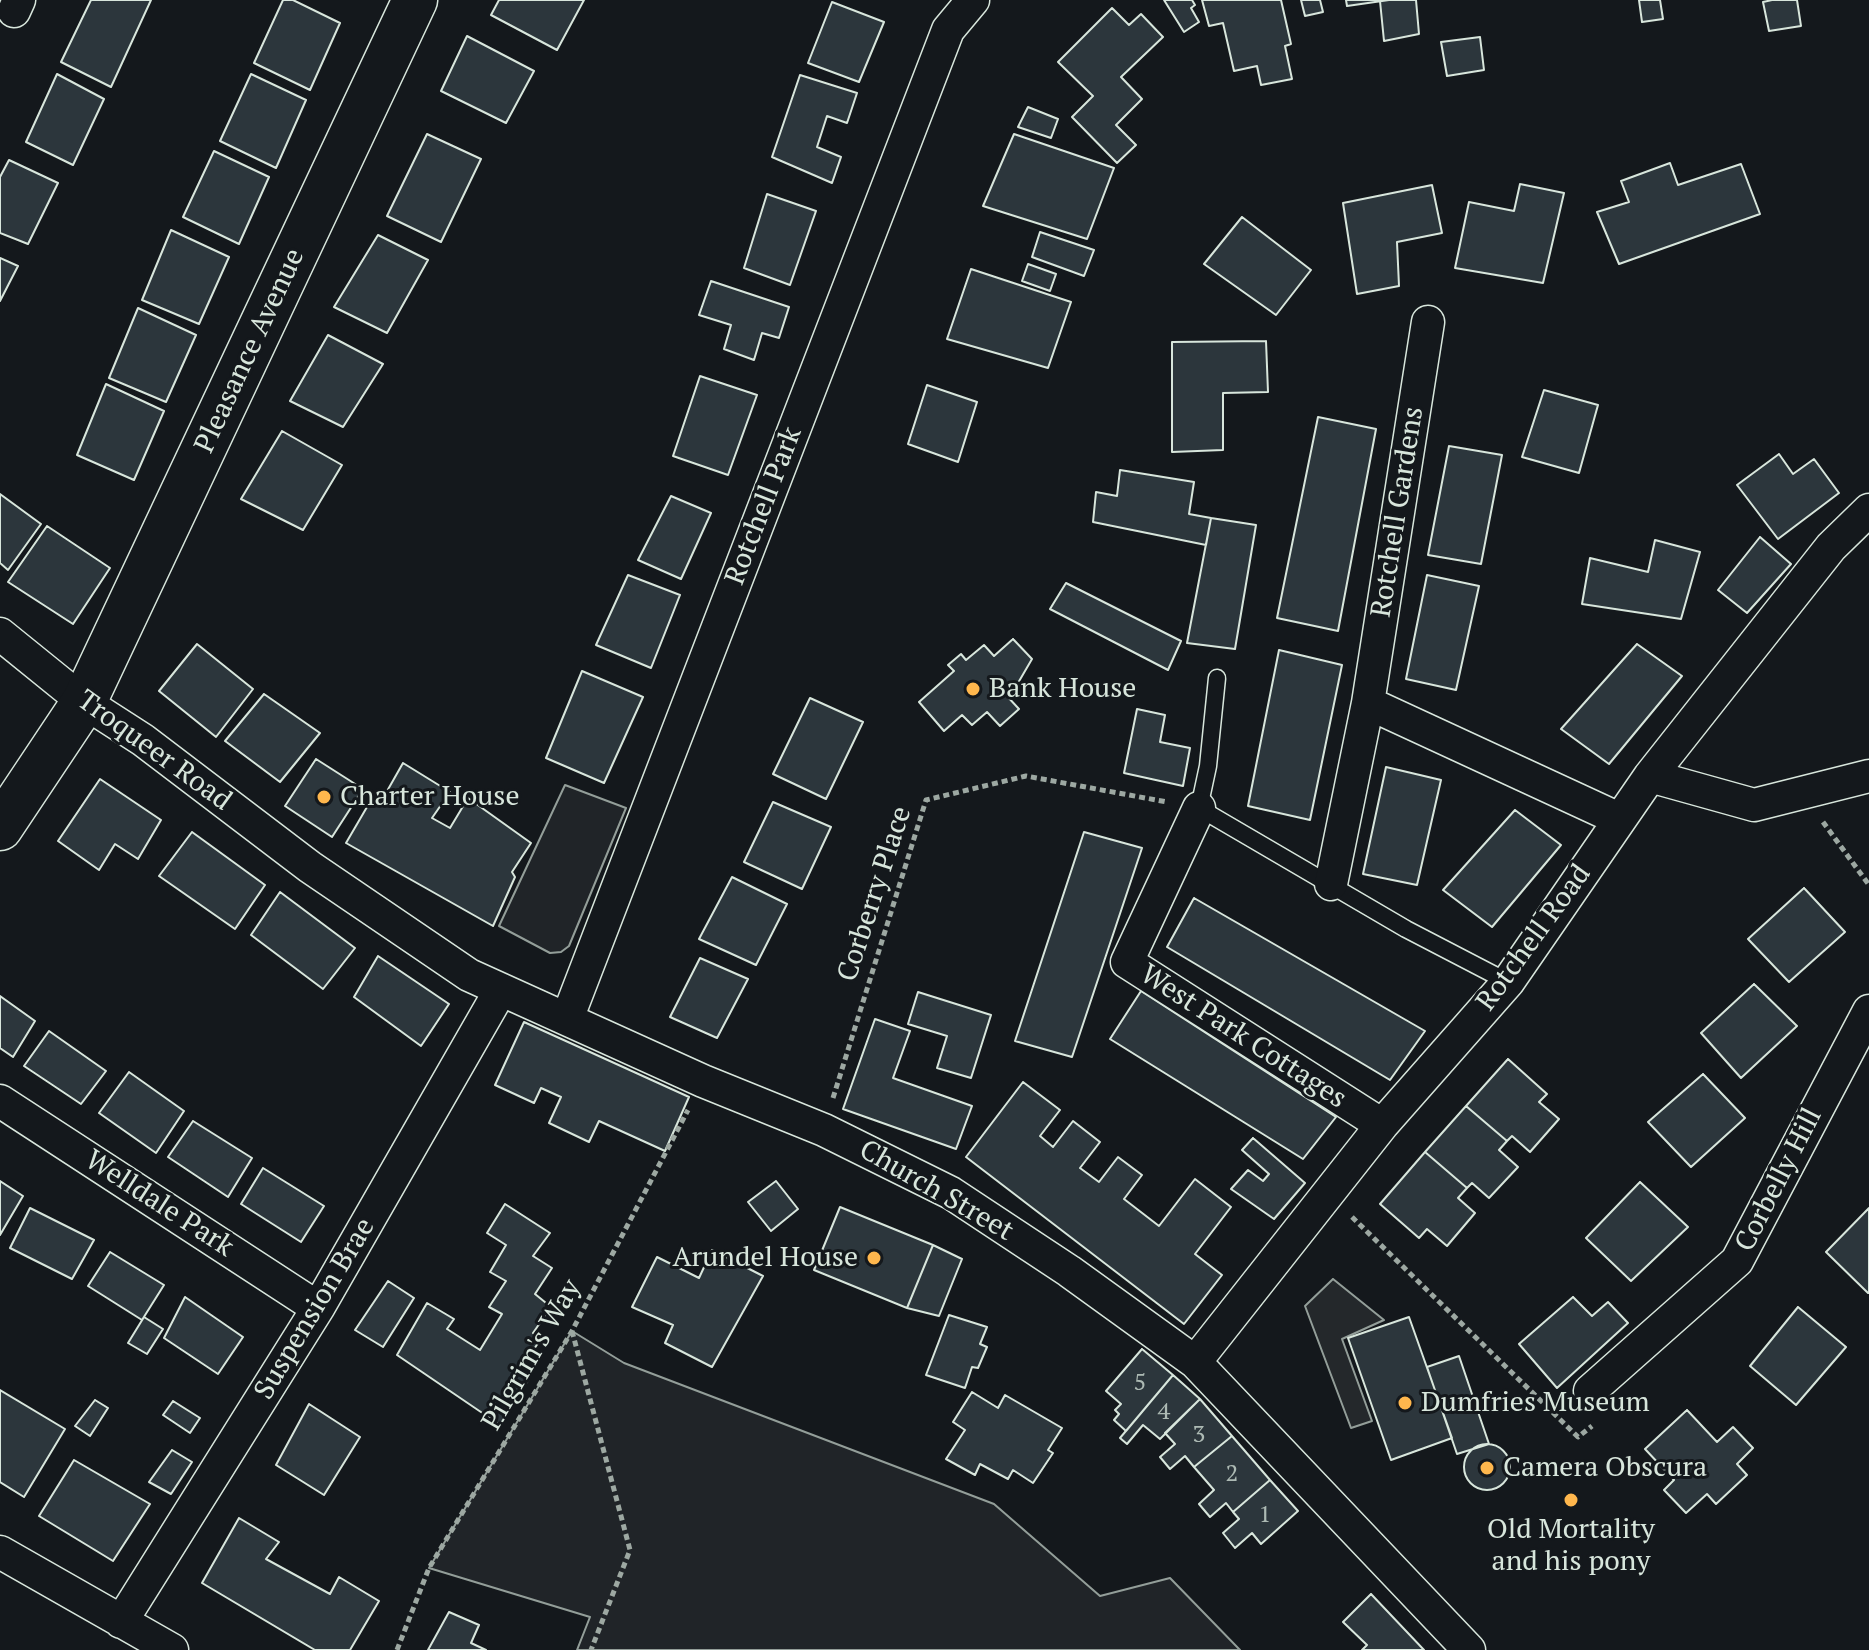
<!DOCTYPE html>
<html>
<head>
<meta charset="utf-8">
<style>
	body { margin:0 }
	canvas { display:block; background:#14181c }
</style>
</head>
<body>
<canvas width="1869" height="1650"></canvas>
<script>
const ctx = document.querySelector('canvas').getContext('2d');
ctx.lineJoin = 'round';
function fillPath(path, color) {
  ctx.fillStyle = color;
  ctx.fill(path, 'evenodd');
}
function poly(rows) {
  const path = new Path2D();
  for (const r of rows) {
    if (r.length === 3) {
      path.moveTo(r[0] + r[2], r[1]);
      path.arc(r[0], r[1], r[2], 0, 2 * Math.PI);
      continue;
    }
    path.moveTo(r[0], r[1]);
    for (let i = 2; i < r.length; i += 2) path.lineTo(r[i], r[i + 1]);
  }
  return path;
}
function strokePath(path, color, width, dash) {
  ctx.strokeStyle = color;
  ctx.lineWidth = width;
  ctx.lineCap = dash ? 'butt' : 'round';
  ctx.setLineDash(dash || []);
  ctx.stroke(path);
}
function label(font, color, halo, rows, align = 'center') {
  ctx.font = font + ' "PT Serif",serif';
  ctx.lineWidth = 6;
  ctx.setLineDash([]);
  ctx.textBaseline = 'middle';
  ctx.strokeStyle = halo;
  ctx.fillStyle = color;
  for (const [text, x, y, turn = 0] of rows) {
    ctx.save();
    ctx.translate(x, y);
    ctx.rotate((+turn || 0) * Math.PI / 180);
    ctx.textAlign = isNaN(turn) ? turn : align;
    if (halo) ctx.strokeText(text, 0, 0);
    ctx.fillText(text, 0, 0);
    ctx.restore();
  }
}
const green = poly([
	[565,785,626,808,569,946,561,952,550,953,499,926,565,785],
	[572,1331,624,1363,994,1504,1100,1596,1170,1578,1240,1650,577,1650,590,1617,429,1568,572,1331]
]);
fillPath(green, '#202428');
strokePath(green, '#939e99', 2);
const parking = poly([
	[1333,1279,1384,1320,1342,1339,1372,1421,1351,1428,1305,1306,1333,1279]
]);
fillPath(parking, '#24282b');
strokePath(parking, '#939e99', 2);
const building = poly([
	[91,0,151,0,111,87,61,62,91,0],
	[283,0,293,0,340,23,310,90,254,63,283,0],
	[499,0,584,0,557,50,491,15,499,0],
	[1164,0,1192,0,1195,5,1191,8,1199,22,1184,32,1164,0],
	[1202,0,1281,0,1291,44,1285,46,1292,79,1261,85,1257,66,1234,71,1223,23,1209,26,1202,0],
	[1301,0,1320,0,1323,12,1305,16,1301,0],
	[1346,0,1389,0,1347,6,1346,0],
	[1389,0,1416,0,1419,34,1384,41,1380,1,1389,0],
	[1639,0,1660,0,1663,19,1642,22,1639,0],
	[1772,0,1797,0,1801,26,1769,31,1763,2,1772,0],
	[832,2,884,22,859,82,808,63,832,2],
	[1112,8,1129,25,1141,14,1163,37,1121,77,1142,99,1116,125,1136,145,1117,163,1072,117,1093,96,1058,62,1112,8],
	[467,36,534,71,506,123,441,91,467,36],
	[1480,37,1484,70,1447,76,1441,42,1480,37],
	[57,74,104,99,73,165,26,142,57,74],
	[251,74,306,100,276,168,220,141,251,74],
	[800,75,857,93,847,123,827,116,817,147,841,157,832,183,772,157,800,75],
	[1028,107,1058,119,1051,138,1018,127,1028,107],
	[427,134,481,159,441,242,387,216,427,134],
	[1014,134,1114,168,1087,239,983,206,1014,134],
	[214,151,269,177,239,244,183,217,214,151],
	[9,160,58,183,28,244,0,233,0,177,9,160],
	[1670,163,1678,185,1741,164,1760,214,1619,264,1597,212,1629,202,1621,181,1670,163],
	[1520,184,1564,193,1543,283,1455,268,1469,202,1514,211,1520,184],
	[1432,185,1442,233,1397,242,1399,286,1357,294,1343,203,1432,185],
	[767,194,816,211,790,285,744,268,767,194],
	[1242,217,1311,270,1276,315,1204,264,1242,217],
	[171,230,229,257,199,324,142,300,171,230],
	[1040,232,1094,250,1084,276,1032,257,1040,232],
	[378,235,428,260,387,333,334,307,378,235],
	[0,258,18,266,0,301,0,258],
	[1028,264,1056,274,1050,291,1022,281,1028,264],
	[971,269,1071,302,1048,368,947,339,971,269],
	[711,281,789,307,779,338,762,333,754,360,724,349,731,325,699,315,711,281],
	[138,308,196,335,166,402,109,378,138,308],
	[328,335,383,364,343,427,290,401,328,335],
	[1266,341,1268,392,1223,393,1223,450,1172,452,1172,342,1266,341],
	[700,376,757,395,728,475,673,456,700,376],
	[106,384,164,411,134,480,77,455,106,384],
	[927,385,977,402,958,462,908,444,927,385],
	[1544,390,1598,405,1579,473,1522,457,1544,390],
	[1318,417,1376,429,1338,631,1277,618,1318,417],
	[282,431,342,465,303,530,241,499,282,431],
	[1449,446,1502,455,1481,564,1428,555,1449,446],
	[1779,454,1793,474,1814,459,1839,493,1778,539,1737,485,1779,454],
	[1120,470,1194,482,1189,514,1211,518,1206,545,1093,522,1096,492,1117,496,1120,470],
	[0,494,41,524,8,570,0,563,0,494],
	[671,496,711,513,681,579,638,560,671,496],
	[1211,518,1256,525,1235,649,1187,643,1211,518],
	[47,526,110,568,73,624,8,582,47,526],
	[1760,537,1791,564,1747,613,1718,590,1760,537],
	[1655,540,1700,552,1681,619,1582,604,1590,558,1648,572,1655,540],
	[628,575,680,595,651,668,596,645,628,575],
	[1427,575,1479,586,1456,690,1406,679,1427,575],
	[1066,583,1181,641,1168,670,1050,609,1066,583],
	[1013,639,1032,659,1018,683,1006,695,1019,709,1000,726,987,712,972,725,962,715,944,731,919,702,954,671,948,665,961,654,966,660,984,645,994,656,1013,639],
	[197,644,253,689,216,737,159,691,197,644],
	[1637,644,1682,676,1609,764,1561,729,1637,644],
	[1279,650,1342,665,1310,820,1248,806,1279,650],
	[582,671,643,697,604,783,546,758,582,671],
	[264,694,320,733,280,782,225,741,264,694],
	[810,698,863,722,826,799,773,774,810,698],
	[1137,709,1165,715,1160,742,1190,748,1183,786,1124,773,1137,709],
	[316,759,363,789,332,837,285,806,316,759],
	[403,763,450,792,432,818,450,828,468,798,531,843,512,872,515,877,493,926,346,843,374,795,382,800,403,763],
	[1386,767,1441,780,1417,885,1363,874,1386,767],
	[100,779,161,820,138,859,115,844,99,870,58,841,100,779],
	[773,802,831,827,802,889,744,862,773,802],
	[1515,810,1561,845,1492,927,1443,890,1515,810],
	[192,832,265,885,235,929,159,876,192,832],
	[1084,832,1142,848,1072,1057,1015,1041,1084,832],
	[732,877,787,904,756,965,699,939,732,877],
	[1804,888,1845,932,1789,982,1748,939,1804,888],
	[280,892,355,948,323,989,251,935,280,892],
	[1194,898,1425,1031,1390,1080,1167,947,1194,898],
	[378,956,449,1004,421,1046,354,997,378,956],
	[700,958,748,979,717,1038,670,1017,700,958],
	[1754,984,1797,1026,1741,1078,1701,1033,1754,984],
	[1141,991,1336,1117,1303,1159,1110,1039,1141,991],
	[918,992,991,1015,971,1078,937,1068,947,1036,908,1024,918,992],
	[0,996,35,1021,13,1057,0,1048,0,996],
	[875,1019,910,1031,893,1078,972,1106,956,1149,843,1109,875,1019],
	[524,1022,689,1097,665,1151,599,1121,589,1142,549,1123,561,1097,541,1088,534,1103,495,1085,524,1022],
	[49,1031,106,1071,81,1104,24,1066,49,1031],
	[1508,1059,1547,1094,1539,1102,1559,1119,1530,1152,1512,1136,1507,1141,1466,1106,1508,1059],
	[129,1072,184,1111,156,1153,99,1113,129,1072],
	[1703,1074,1745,1118,1691,1167,1648,1122,1703,1074],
	[1023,1082,1060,1110,1040,1136,1053,1147,1073,1121,1100,1142,1080,1168,1099,1182,1118,1157,1142,1175,1124,1199,1159,1226,1195,1179,1231,1207,1195,1254,1222,1275,1184,1324,966,1157,1023,1082],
	[1466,1106,1507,1141,1499,1150,1518,1167,1489,1198,1472,1183,1467,1188,1425,1152,1466,1106],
	[193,1121,252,1158,228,1197,168,1157,193,1121],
	[1253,1138,1305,1183,1274,1219,1231,1189,1248,1170,1263,1181,1269,1174,1242,1150,1253,1138],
	[1425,1152,1467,1188,1458,1198,1475,1213,1447,1246,1427,1229,1419,1238,1380,1204,1425,1152],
	[263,1168,324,1206,301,1242,241,1204,263,1168],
	[0,1181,23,1196,0,1235,0,1181],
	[776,1181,798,1209,771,1231,748,1202,776,1181],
	[1640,1182,1688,1227,1631,1281,1586,1238,1640,1182],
	[505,1204,550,1233,533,1256,552,1268,535,1294,551,1307,533,1333,542,1337,519,1372,529,1379,500,1425,397,1355,427,1303,454,1319,447,1329,480,1350,502,1314,489,1307,506,1281,490,1272,506,1245,487,1233,505,1204],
	[840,1207,933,1245,907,1308,814,1270,840,1207],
	[30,1208,94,1240,72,1279,10,1248,30,1208],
	[1869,1208,1869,1293,1868,1293,1826,1252,1869,1208],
	[933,1245,962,1259,939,1316,907,1308,933,1245],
	[712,1250,763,1276,712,1367,665,1343,673,1325,632,1307,657,1257,699,1278,712,1250],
	[110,1252,164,1285,142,1320,88,1286,110,1252],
	[388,1281,414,1298,383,1347,355,1330,388,1281],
	[185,1297,243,1337,218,1374,164,1338,185,1297],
	[1573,1297,1592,1316,1608,1302,1628,1323,1557,1388,1519,1344,1573,1297],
	[1798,1307,1846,1347,1796,1405,1750,1366,1798,1307],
	[949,1315,987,1327,980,1344,987,1347,978,1368,972,1367,965,1388,926,1375,949,1315],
	[144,1317,163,1329,147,1354,128,1343,144,1317],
	[1409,1317,1452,1438,1391,1460,1348,1338,1409,1317],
	[1142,1349,1173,1375,1126,1431,1114,1420,1119,1414,1115,1410,1121,1404,1106,1391,1142,1349],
	[1459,1356,1489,1444,1457,1454,1427,1367,1459,1356],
	[1173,1375,1200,1399,1160,1439,1143,1425,1127,1444,1120,1438,1173,1375],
	[0,1390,65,1429,24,1497,0,1482,0,1390],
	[972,1392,998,1408,1005,1395,1062,1428,1048,1450,1053,1453,1033,1483,1013,1470,1008,1479,980,1464,975,1475,946,1459,965,1430,953,1422,972,1392],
	[1200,1399,1232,1436,1194,1467,1185,1456,1170,1469,1160,1457,1175,1444,1165,1433,1200,1399],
	[95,1400,108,1408,90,1436,75,1426,95,1400],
	[173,1401,200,1418,190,1433,163,1415,173,1401],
	[309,1404,360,1437,324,1495,276,1465,309,1404],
	[1687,1410,1717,1442,1733,1427,1753,1448,1737,1464,1747,1475,1716,1504,1707,1494,1686,1513,1664,1490,1674,1480,1645,1449,1687,1410],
	[1232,1436,1270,1480,1233,1512,1226,1503,1210,1517,1199,1504,1214,1490,1194,1467,1232,1436],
	[1487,1467,23],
	[172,1450,192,1462,171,1494,149,1482,172,1450],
	[74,1460,150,1504,113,1561,39,1516,74,1460],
	[1270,1480,1298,1511,1261,1544,1252,1533,1235,1548,1223,1533,1239,1519,1233,1512,1270,1480],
	[239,1518,279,1542,266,1559,330,1594,339,1577,379,1601,350,1650,315,1650,202,1583,239,1518],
	[1371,1594,1424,1650,1362,1650,1367,1645,1343,1622,1371,1594],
	[449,1612,479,1625,471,1643,486,1650,428,1650,449,1612]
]);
fillPath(building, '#2c363c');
strokePath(building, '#d8e6dc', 2);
const lane = poly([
	[1217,678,1208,766,1199,808,1406,929,1508,982]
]);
const street = poly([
	[14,11,19,0],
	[0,634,84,702,143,740,310,867,469,975,703,1081,824,1130,951,1193,1069,1271,1195,1362,1469,1650],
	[1368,703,1428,322],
	[1650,776,1754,805,1869,776],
	[1199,808,1127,962,1382,1125],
	[1331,884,1368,703,1619,819],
	[567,1019,948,30,973,0],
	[0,1101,318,1308],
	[1195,1362,1382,1125,1508,982,1650,776,1831,547,1869,510],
	[1590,1391,1737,1261,1869,1011],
	[0,1552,172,1650],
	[121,1622,318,1308,500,991]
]);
const primary = poly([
	[0,828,84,702,415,0]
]);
strokePath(lane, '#d8e6dc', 19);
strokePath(street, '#d8e6dc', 35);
strokePath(primary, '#d8e6dc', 47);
strokePath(poly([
	[1823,822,1869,885],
	[833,1098,926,800,1026,776,1167,802],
	[1352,1217,1578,1437,1592,1426],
	[572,1331,630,1550,591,1650],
	[397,1650,429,1568,572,1331,688,1110]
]), '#9da8a2', 5, [6, 4]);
strokePath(lane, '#14181c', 16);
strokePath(street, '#14181c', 32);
strokePath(primary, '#14181c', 44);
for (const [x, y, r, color] of [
	[973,689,8,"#ffb74d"],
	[324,797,8,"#ffb74d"],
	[874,1258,8,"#ffb74d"],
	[1405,1403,8,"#ffb74d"],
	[1487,1468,8,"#ffb74d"],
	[1571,1500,8,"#ffb74d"]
]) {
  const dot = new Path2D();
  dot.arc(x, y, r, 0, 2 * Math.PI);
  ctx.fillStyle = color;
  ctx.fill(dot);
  strokePath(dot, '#14181c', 3);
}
label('24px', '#adbab4', null, [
	["5",1140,1383],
	["4",1164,1412],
	["3",1199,1435],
	["2",1232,1474],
	["1",1265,1515]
]);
label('28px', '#d8e6dc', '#14181c', [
	["Pleasance Avenue",250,351,-65],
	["Rotchell Park",764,506,-69],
	["Rotchell Gardens",1398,512,-81],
	["Troqueer Road",154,751,36],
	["Corberry Place",875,894,-72],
	["Rotchell Road",1534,938,-54],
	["West Park Cottages",1243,1037,33],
	["Corbelly Hill",1779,1180,-63],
	["Church Street",936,1191,30],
	["Welldale Park",159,1204,33],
	["Suspension Brae",315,1309,-59],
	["Pilgrim's Way",532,1355,-60]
]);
label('28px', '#d8e6dc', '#14181c', [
	["Bank House",989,689],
	["Charter House",340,797],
	["Arundel House",858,1258,"right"],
	["Dumfries Museum",1421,1403],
	["Camera Obscura",1503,1468],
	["Old Mortality",1571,1530,"center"],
	["and his pony",1571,1562,"center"]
], 'left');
</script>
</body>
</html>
